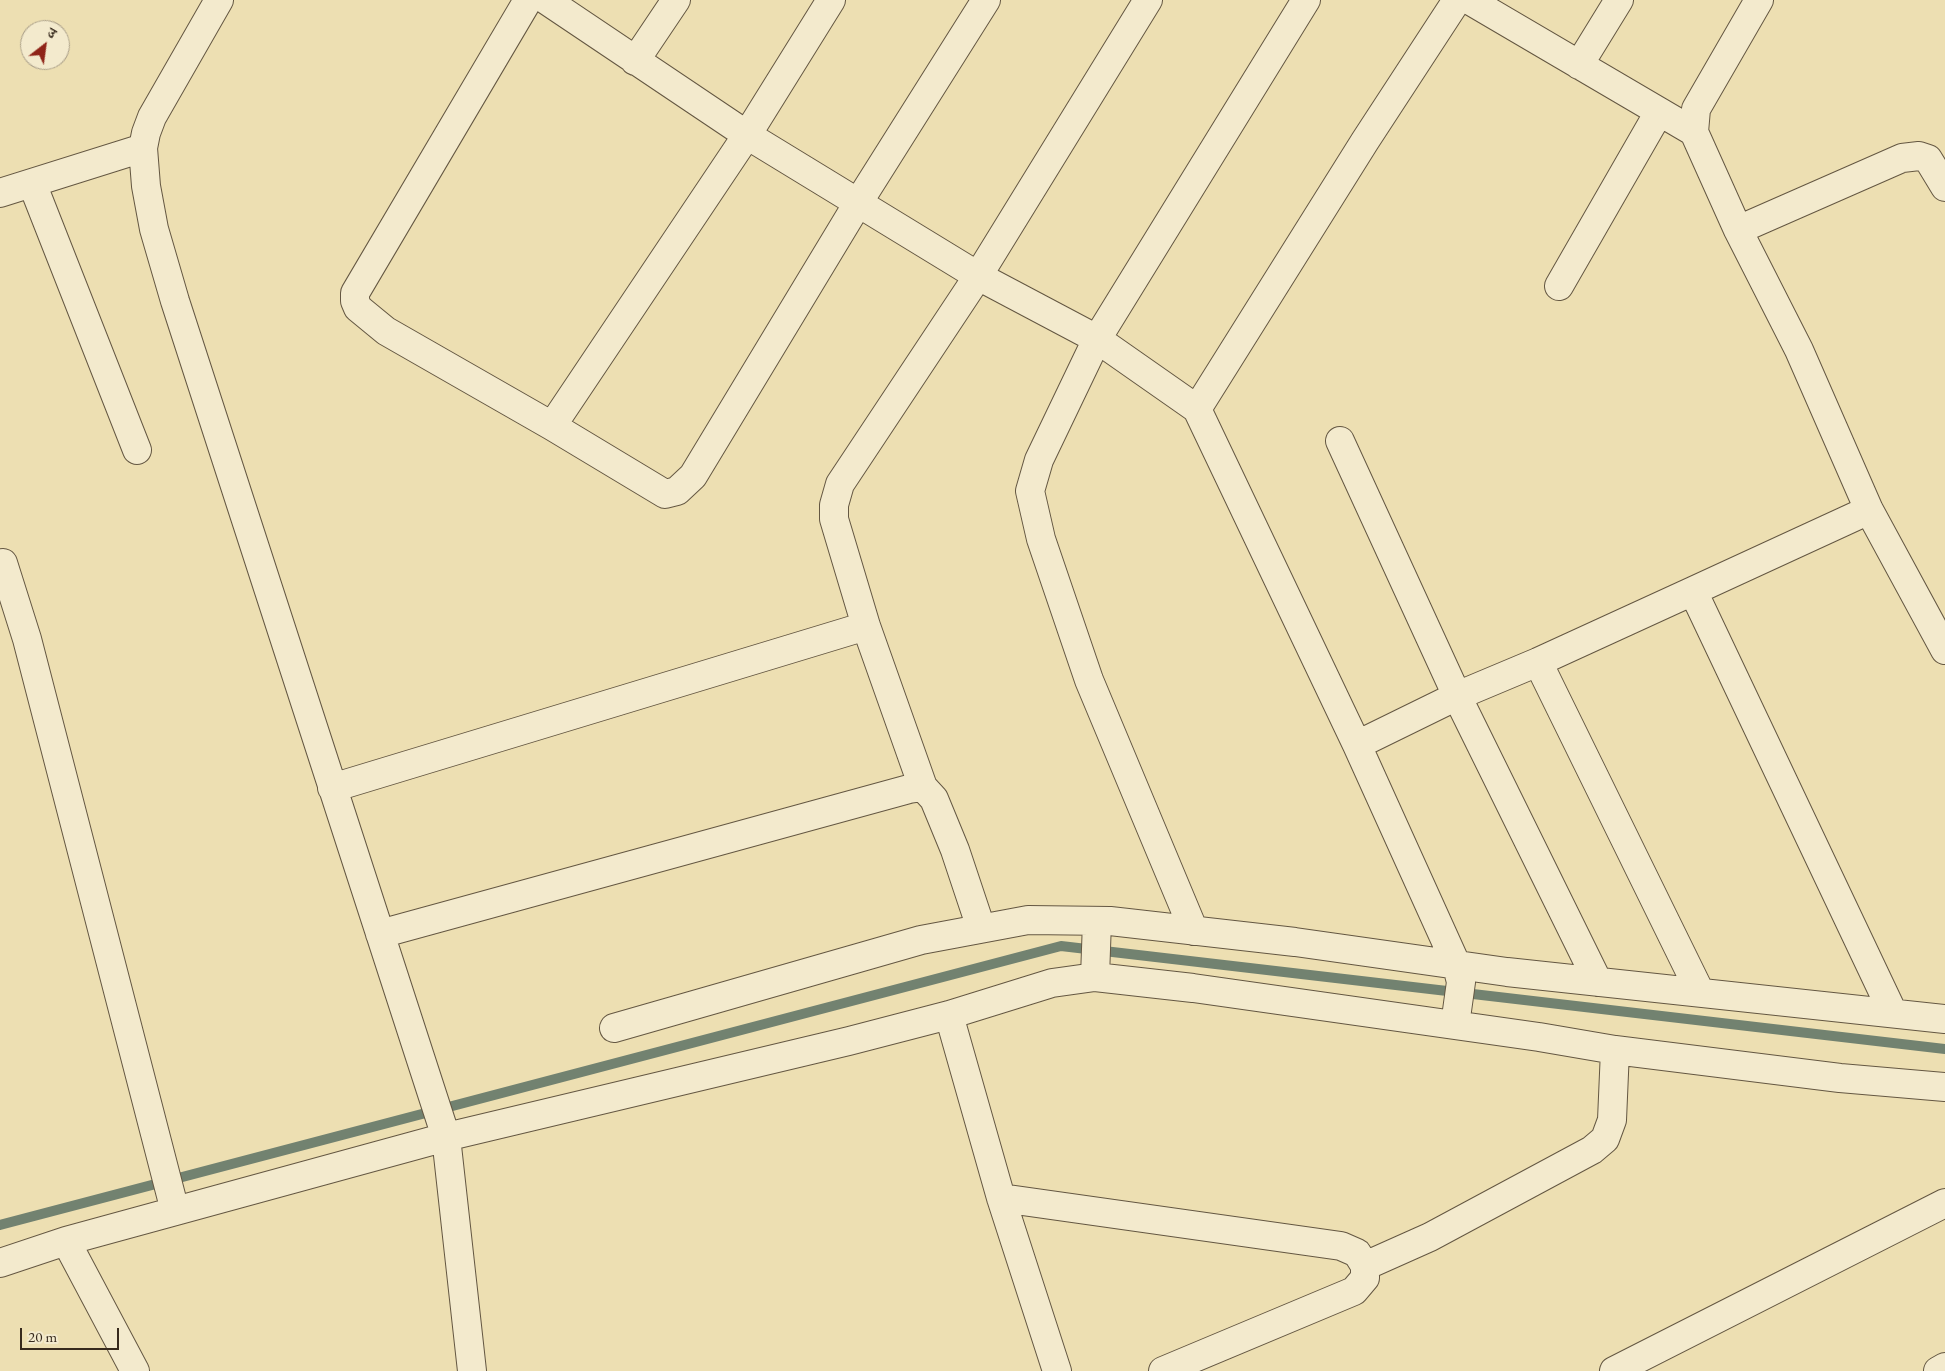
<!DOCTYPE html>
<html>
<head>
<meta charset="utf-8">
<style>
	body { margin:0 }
	#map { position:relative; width:1945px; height:1371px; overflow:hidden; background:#eddfb2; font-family:"EB Garamond","Noto Serif Devanagari",serif }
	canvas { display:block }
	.north { position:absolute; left:20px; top:20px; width:50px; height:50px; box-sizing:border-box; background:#f3eacd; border:1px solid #a89d87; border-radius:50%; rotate:30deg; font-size:14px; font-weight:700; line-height:20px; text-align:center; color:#372a1d }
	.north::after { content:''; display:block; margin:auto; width:18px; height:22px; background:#8f2418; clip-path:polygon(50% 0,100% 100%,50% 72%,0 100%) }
	.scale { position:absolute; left:20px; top:1328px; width:99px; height:22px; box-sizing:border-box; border:2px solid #372a1d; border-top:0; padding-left:6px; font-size:15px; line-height:18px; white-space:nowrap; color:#372a1d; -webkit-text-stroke:4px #f3eacd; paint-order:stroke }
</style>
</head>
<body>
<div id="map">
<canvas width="1945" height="1371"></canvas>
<div class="north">उ</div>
<div class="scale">20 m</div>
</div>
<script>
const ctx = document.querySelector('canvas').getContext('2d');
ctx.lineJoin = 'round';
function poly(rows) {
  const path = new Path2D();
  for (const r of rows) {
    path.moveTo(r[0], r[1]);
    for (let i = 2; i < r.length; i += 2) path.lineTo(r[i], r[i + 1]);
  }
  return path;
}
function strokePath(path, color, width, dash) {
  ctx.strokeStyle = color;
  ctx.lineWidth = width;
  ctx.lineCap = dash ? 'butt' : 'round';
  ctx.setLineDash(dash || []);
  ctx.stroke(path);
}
strokePath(poly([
	[0,1225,1061,946,1945,1049]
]), '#728270', 10);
const minor = poly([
	[219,0,152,117,146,133,143,148,146,186,154,229,175,301,446,1137,472,1371],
	[528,0,355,293,355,301,358,308,386,331,552,426,665,494,677,491,693,476,858,203,986,0],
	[546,0,747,135,978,276,1097,339,1197,409,1357,745,1457,966,1461,982,1455,1025],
	[1469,0,1694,132],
	[1759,0,1696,109,1694,132,1738,230,1799,350,1869,510,1945,650],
	[635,61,676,0],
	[1579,65,1619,0],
	[32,183,137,450],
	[0,193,143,148],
	[1738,230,1902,158,1919,156,1928,159,1945,187],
	[1559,286,1659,112],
	[1197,409,1365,141,1457,0],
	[552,426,747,135,831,0],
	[1340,441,1457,696,1598,982],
	[3,563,27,639,175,1211],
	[1693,591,1869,510],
	[1538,662,1700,992],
	[1357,745,1457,696,1538,662,1693,591,1893,1013],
	[923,787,866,626,834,519,834,505,840,484,978,276,1148,0],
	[332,788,866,626],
	[1194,931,1089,680,1041,539,1030,491,1039,460,1097,339,1306,0],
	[380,934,909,789,923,787,934,799,955,850,981,928],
	[1095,977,1097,921],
	[949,1015,1001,1198,1057,1371],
	[614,1028,921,940,1028,920,1110,921,1295,942,1507,972,1945,1019],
	[1001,1198,1341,1246,1357,1253,1365,1266,1365,1278,1354,1291,1163,1371],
	[66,1241,135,1371],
	[0,1263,66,1241,446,1137,849,1041,949,1015,1052,983,1095,977,1193,988,1539,1037,1615,1050,1840,1078,1945,1087],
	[1365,1266,1430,1237,1592,1150,1605,1139,1612,1120,1615,1050],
	[1614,1371,1945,1203],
	[1938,1371,1945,1367]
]);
strokePath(minor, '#645742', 30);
strokePath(minor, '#f3eacd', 28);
</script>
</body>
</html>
